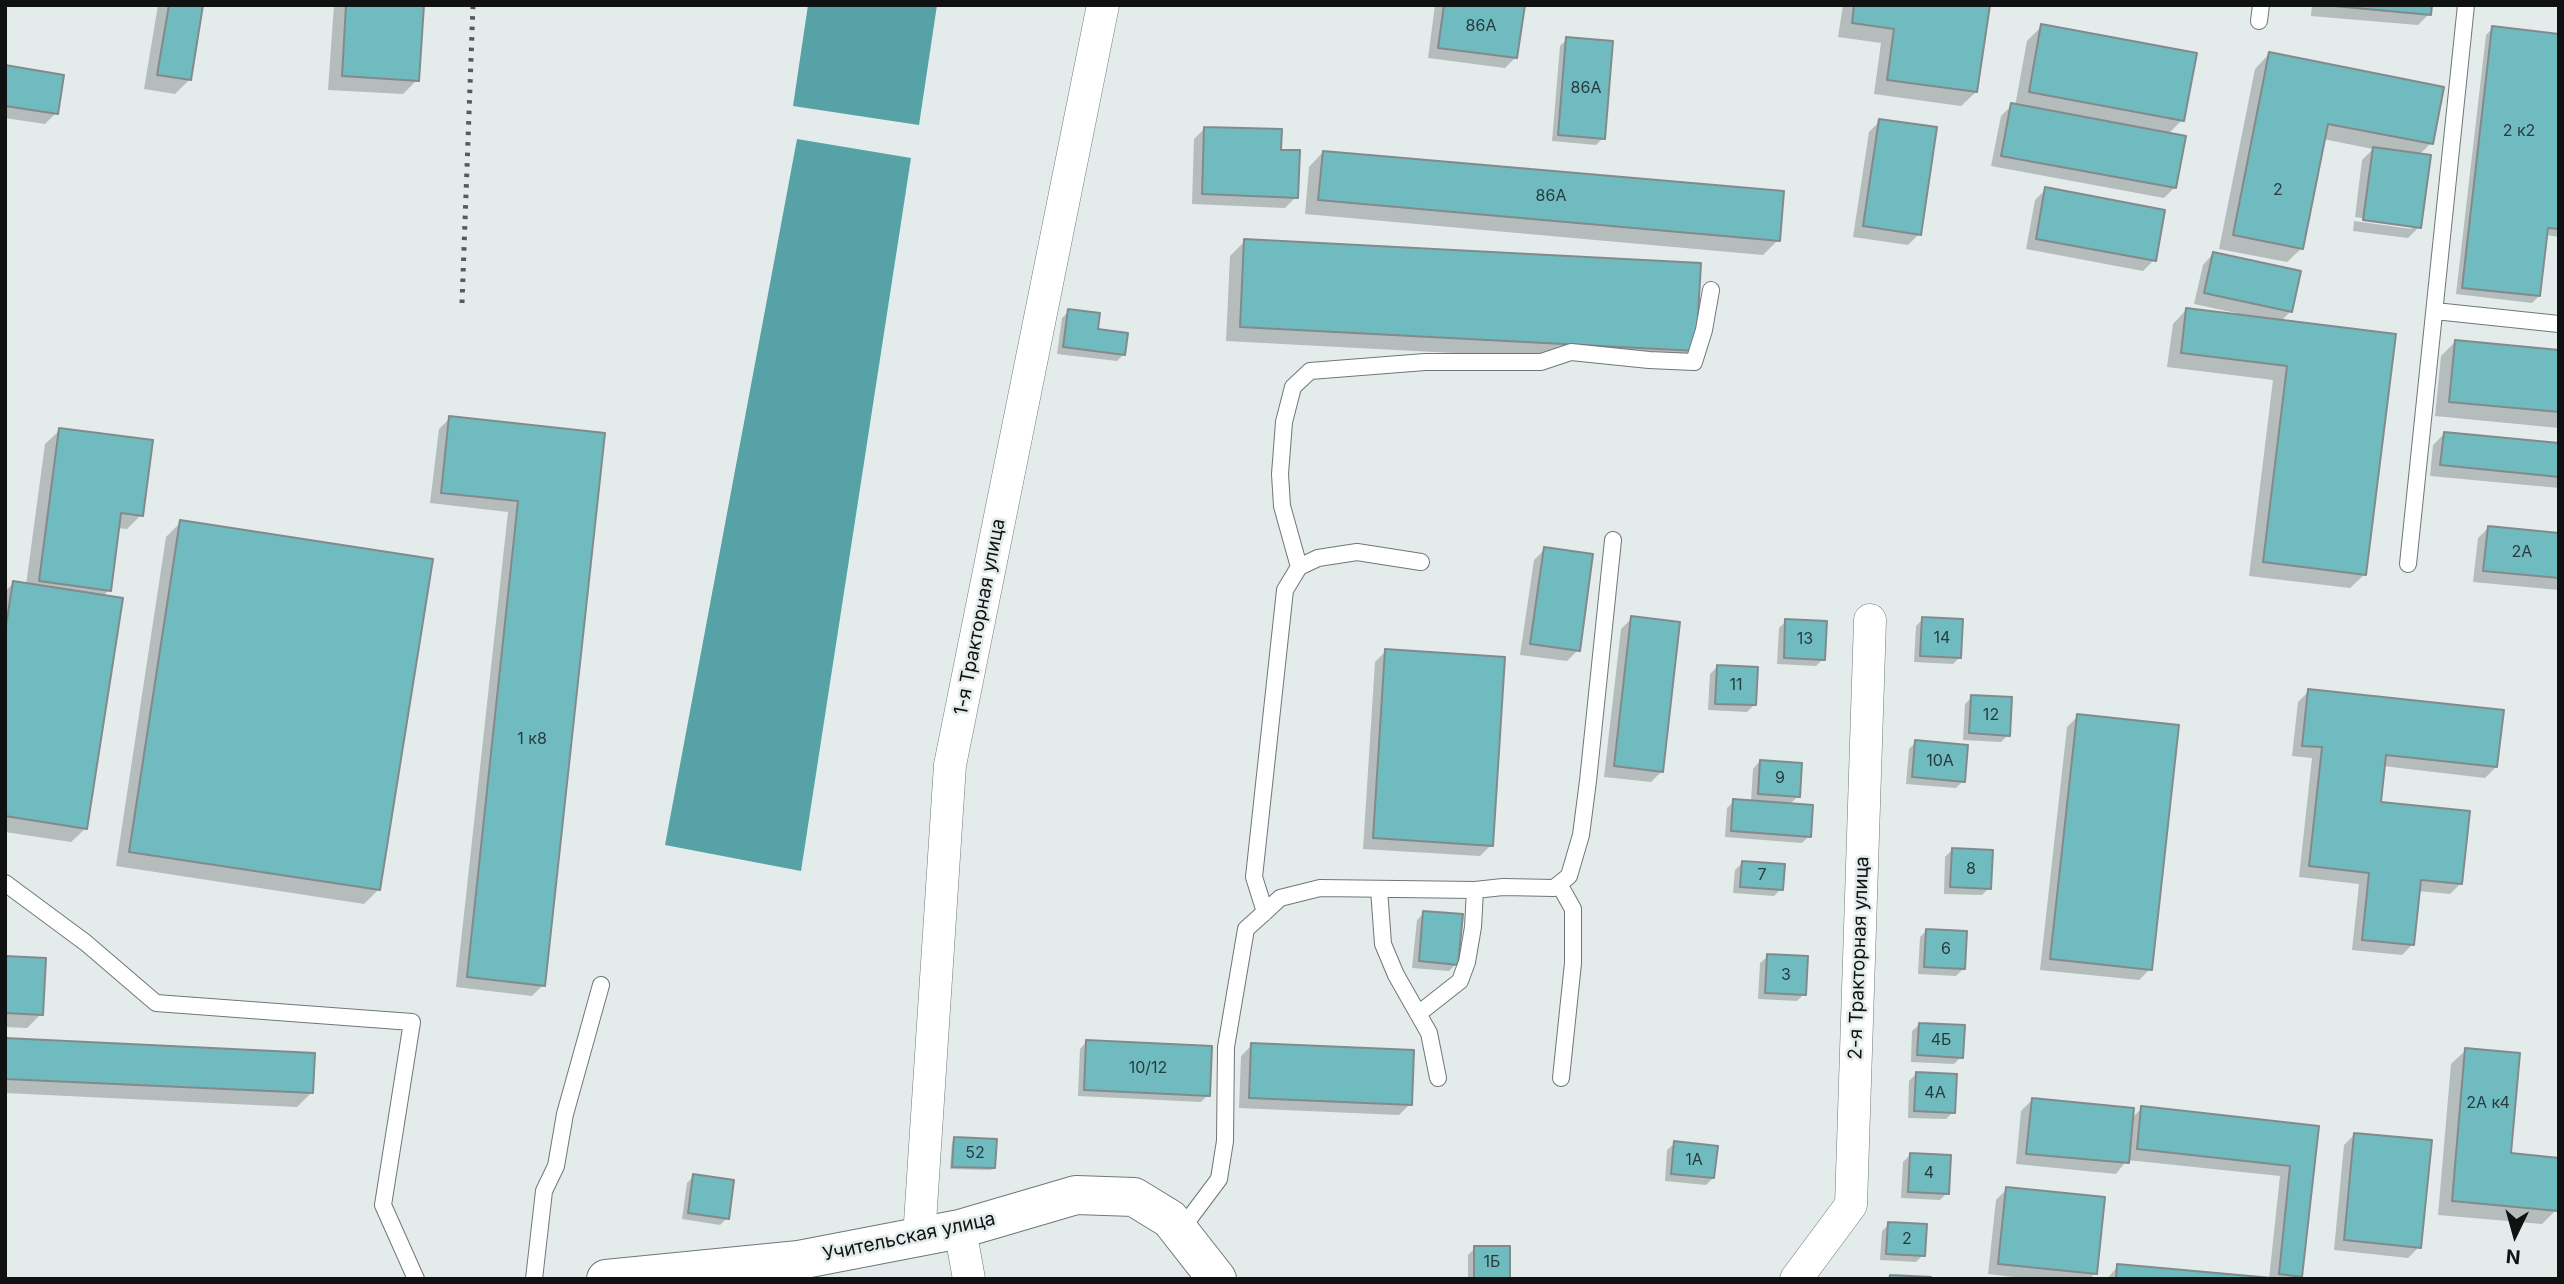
<!DOCTYPE html>
<html>
<head>
<meta charset="utf-8">
<style>
	body { margin:0 }
	#map { position:relative; width:2564px; height:1284px; overflow:hidden; background:#e3ebeb; font-family:Inter,sans-serif }
	canvas { display:block }
	.frame { position:absolute; inset:0; border:7px solid #101212; pointer-events:none }
	.north { position:absolute; left:2480px; top:1200px; width:70px; height:70px; -webkit-text-stroke:5px #e3ebeb; paint-order:stroke; rotate:185deg; font-size:19px; font-weight:700; line-height:28px; text-align:center; color:#101212 }
	.north::after { content:''; display:block; margin:auto; width:24px; height:32px; background:#101212; clip-path:polygon(50% 0,100% 100%,50% 72%,0 100%) }
</style>
</head>
<body>
<div id="map">
<canvas width="2564" height="1284"></canvas>
<div class="frame"></div>
<div class="north">N</div>
</div>
<script>
const ctx = document.querySelector('canvas').getContext('2d');
ctx.lineJoin = 'round';
function fillPath(path, color) {
  ctx.fillStyle = color;
  ctx.fill(path, 'evenodd');
}
function poly(rows) {
  const path = new Path2D();
  for (const r of rows) {
    path.moveTo(r[0], r[1]);
    for (let i = 2; i < r.length; i += 2) path.lineTo(r[i], r[i + 1]);
  }
  return path;
}
function strokePath(path, color, width, dash) {
  ctx.strokeStyle = color;
  ctx.lineWidth = width;
  ctx.lineCap = dash ? 'butt' : 'round';
  ctx.setLineDash(dash || []);
  ctx.stroke(path);
}
function label(font, color, halo, rows, align = 'center') {
  ctx.font = font + ' Inter,sans-serif';
  ctx.lineWidth = 5;
  ctx.setLineDash([]);
  ctx.textBaseline = 'middle';
  ctx.strokeStyle = halo;
  ctx.fillStyle = color;
  for (const [text, x, y, turn = 0] of rows) {
    ctx.save();
    ctx.translate(x, y);
    ctx.rotate((+turn || 0) * Math.PI / 180);
    ctx.textAlign = isNaN(turn) ? turn : align;
    if (halo) ctx.strokeText(text, 0, 0);
    ctx.fillText(text, 0, 0);
    ctx.restore();
  }
}
fillPath(poly([
	[808,5,937,5,919,125,793,106],
	[797,139,911,158,801,871,665,845]
]), '#56a2a7');
fillPath(poly([
	[158,5,203,5,189,80,175,94,144,89],
	[334,5,422,5,417,80,403,94,328,90],
	[1435,5,1523,5,1516,57,1505,68,1428,58],
	[1843,5,1988,5,1976,92,1961,106,1874,94,1881,43,1838,37],
	[2312,5,2430,5,2429,14,2418,25,2311,16],
	[2042,26,2182,120,2168,134,2175,187,2164,198,1991,166,2001,116,2012,105,2015,106,2027,41],
	[2493,28,2559,36,2559,237,2546,235,2539,296,2532,303,2456,294,2486,35],
	[1567,39,1603,138,1596,145,1552,141,1560,46],
	[2269,54,2431,143,2419,155,2419,227,2408,238,2353,231,2354,221,2412,229,2412,225,2355,217,2362,160,2373,149,2323,139,2302,248,2287,262,2219,249,2255,69],
	[5,67,56,113,45,124,5,118],
	[1880,121,1919,234,1908,245,1853,237,1869,132],
	[1205,128,1279,151,1296,197,1285,208,1192,204,1194,139],
	[1323,152,1778,240,1763,255,1305,214,1309,167],
	[2046,189,2154,260,2143,271,2026,249,2035,200],
	[1245,241,1694,351,1680,365,1226,341,1230,256],
	[2213,254,2291,311,2281,321,2365,574,2350,588,2249,576,2273,380,2167,367,2173,324,2187,309,2236,315,2236,313,2194,304,2203,265],
	[1069,311,1124,354,1117,361,1057,354,1062,318],
	[2456,341,2559,352,2559,428,2435,416,2441,356],
	[450,418,603,434,543,985,532,996,456,987,508,512,430,503,439,429],
	[60,430,141,515,127,529,117,528,109,590,103,596,86,828,71,842,5,832,5,591,14,583,26,585,45,444],
	[2444,434,2559,445,2559,488,2430,476,2433,445],
	[181,522,379,889,364,904,116,866,166,537],
	[2489,527,2559,535,2559,590,2473,582,2478,538],
	[1545,549,1578,650,1567,661,1520,655,1534,560],
	[1632,618,1662,771,1651,782,1604,777,1621,629],
	[1923,619,1960,657,1953,664,1914,662,1916,626],
	[1786,621,1823,659,1816,666,1777,664,1779,628],
	[1386,651,1491,845,1480,856,1363,849,1375,662],
	[1717,667,1754,705,1747,712,1708,710,1710,674],
	[2309,691,2496,767,2485,778,2383,766,2379,803,2461,883,2450,894,2418,891,2413,944,2402,955,2352,950,2359,884,2299,877,2312,758,2292,756,2298,702],
	[1972,697,2008,735,2001,742,1963,740,1965,704],
	[2078,716,2150,969,2139,980,2040,970,2067,727],
	[1916,742,1963,781,1956,788,1906,784,1909,749],
	[1760,761,1798,796,1789,805,1809,836,1802,843,1725,837,1727,808,1734,801,1751,802,1753,769],
	[1952,850,1989,888,1982,895,1944,894,1945,857],
	[1742,863,1781,889,1774,896,1733,893,1735,870],
	[1424,913,1456,964,1449,971,1412,968,1417,920],
	[1927,930,1963,969,1956,976,1918,974,1920,937],
	[1768,956,1804,994,1797,1001,1758,999,1760,963],
	[5,957,41,1014,27,1028,5,1027],
	[1920,1024,1961,1057,1954,1064,1911,1062,1912,1031],
	[5,1040,312,1092,297,1107,5,1093],
	[1087,1041,1208,1095,1201,1102,1078,1096,1080,1049],
	[1252,1045,1410,1104,1399,1115,1239,1108,1241,1056],
	[2466,1050,2510,1155,2559,1159,2556,1210,2542,1224,2438,1215,2451,1064],
	[1916,1074,1953,1112,1946,1119,1908,1118,1909,1081],
	[2032,1100,2131,1119,2142,1108,2317,1127,2300,1276,2297,1279,2269,1279,2280,1176,2127,1160,2116,1174,2016,1164,2021,1111],
	[2355,1134,2419,1247,2408,1258,2334,1250,2344,1145],
	[955,1139,994,1167,991,1170,950,1169,952,1142],
	[1675,1143,1713,1178,1706,1185,1665,1181,1667,1150],
	[1910,1155,1947,1193,1940,1200,1901,1198,1903,1162],
	[694,1176,727,1218,720,1225,682,1219,687,1183],
	[2007,1189,2095,1273,2090,1279,2031,1279,1988,1274,1996,1200],
	[1889,1224,1923,1255,1916,1262,1880,1260,1882,1231],
	[1475,1248,1509,1279,1468,1279,1468,1255],
	[2118,1266,2263,1279,2107,1279]
]), '#0003');
const building = poly([
	[169,5,203,5,191,80,157,75,169,5],
	[346,5,424,5,419,81,342,76,346,5],
	[1444,5,1525,5,1517,58,1438,48,1444,5],
	[1854,5,1990,5,1977,92,1887,80,1894,29,1852,23,1854,5],
	[2323,5,2432,5,2431,15,2323,5],
	[2041,24,2197,53,2184,121,2029,92,2041,24],
	[2492,26,2559,34,2559,229,2548,228,2540,296,2462,288,2492,26],
	[1566,37,1613,41,1605,139,1558,135,1566,37],
	[2269,52,2444,87,2433,144,2328,124,2303,249,2233,235,2269,52],
	[5,65,64,75,58,114,5,106,5,65],
	[2011,103,2186,136,2176,188,2001,156,2011,103],
	[1879,119,1937,127,1921,235,1863,226,1879,119],
	[1204,127,1282,129,1281,150,1300,150,1298,198,1202,194,1204,127],
	[2373,147,2431,155,2421,228,2363,220,2373,147],
	[1323,151,1784,191,1780,241,1318,200,1323,151],
	[2045,187,2165,210,2156,261,2036,239,2045,187],
	[1244,239,1701,263,1696,351,1240,327,1244,239],
	[2213,252,2301,271,2292,312,2204,293,2213,252],
	[2186,308,2396,334,2366,575,2263,562,2287,366,2181,353,2186,308],
	[1068,309,1100,313,1098,329,1128,333,1125,355,1063,347,1068,309],
	[2455,340,2559,350,2559,412,2449,402,2455,340],
	[449,416,605,433,545,986,467,977,518,501,441,493,449,416],
	[59,428,153,440,143,516,121,513,111,591,39,581,59,428],
	[2444,432,2559,443,2559,477,2440,465,2444,432],
	[180,520,433,559,380,890,129,852,180,520],
	[2488,526,2559,533,2559,578,2483,571,2488,526],
	[1544,547,1593,554,1580,651,1530,644,1544,547],
	[13,581,123,598,87,829,5,816,5,632,13,581],
	[1631,616,1680,622,1663,772,1614,766,1631,616],
	[1922,617,1963,619,1961,658,1920,656,1922,617],
	[1785,619,1827,621,1825,660,1784,658,1785,619],
	[1385,649,1505,657,1493,846,1373,838,1385,649],
	[1717,665,1758,667,1756,705,1715,704,1717,665],
	[2308,689,2504,710,2497,767,2386,755,2381,802,2470,811,2462,884,2421,880,2414,945,2362,940,2369,873,2309,866,2322,747,2302,746,2308,689],
	[1971,695,2012,697,2010,736,1969,733,1971,695],
	[2077,714,2179,725,2152,970,2050,959,2077,714],
	[1915,740,1968,745,1965,782,1912,777,1915,740],
	[1760,760,1802,763,1800,797,1758,794,1760,760],
	[1733,799,1813,805,1811,837,1731,831,1733,799],
	[1952,848,1993,850,1991,889,1950,887,1952,848],
	[1742,861,1785,864,1783,890,1740,887,1742,861],
	[1423,911,1463,914,1458,965,1419,961,1423,911],
	[1926,929,1967,931,1965,969,1924,967,1926,929],
	[1767,954,1808,956,1806,995,1765,993,1767,954],
	[5,956,46,958,43,1015,5,1013,5,956],
	[1919,1023,1965,1025,1963,1058,1917,1055,1919,1023],
	[5,1038,315,1053,313,1093,5,1079,5,1038],
	[1086,1040,1212,1046,1210,1096,1084,1090,1086,1040],
	[1251,1043,1414,1050,1412,1105,1249,1098,1251,1043],
	[2465,1048,2520,1053,2511,1153,2559,1158,2558,1211,2452,1201,2465,1048],
	[1916,1072,1957,1074,1955,1113,1914,1111,1916,1072],
	[2032,1098,2134,1108,2129,1163,2026,1154,2032,1098],
	[2141,1106,2319,1126,2302,1277,2279,1274,2290,1166,2137,1149,2141,1106],
	[2354,1133,2432,1140,2421,1248,2344,1240,2354,1133],
	[954,1137,997,1139,995,1168,952,1167,954,1137],
	[1674,1141,1718,1146,1714,1178,1671,1174,1674,1141],
	[1910,1153,1951,1155,1949,1194,1908,1192,1910,1153],
	[693,1174,734,1180,729,1219,688,1213,693,1174],
	[2006,1187,2105,1197,2097,1274,1998,1264,2006,1187],
	[1888,1222,1927,1224,1925,1256,1886,1254,1888,1222],
	[1474,1246,1510,1246,1510,1279,1474,1279,1474,1246],
	[2117,1264,2283,1279,2116,1279,2117,1264],
	[1890,1275,1931,1277,1931,1279,1889,1279,1890,1275]
]);
fillPath(building, '#6fbbc0');
strokePath(building, '#838a8b', 2);
const service = poly([
	[2259,21,2261,5],
	[2435,311,2559,324],
	[2408,564,2466,5],
	[1299,567,1282,506,1280,474,1284,422,1293,387,1310,371,1425,362,1541,362,1571,352,1649,360,1694,362,1704,330,1711,290],
	[5,883,86,943,156,1003,412,1022,383,1205,416,1279],
	[1559,884,1573,909,1573,963,1561,1078],
	[1379,889,1383,944,1396,975,1429,1033,1438,1078],
	[1265,912,1254,877,1285,590,1299,567,1318,558,1357,552,1421,562],
	[1418,1014,1460,981,1467,962,1473,927,1475,890],
	[1180,1231,1219,1179,1225,1141,1226,1047,1246,929,1265,912,1280,898,1320,888,1475,890,1503,887,1554,888,1569,876,1581,835,1588,781,1613,540],
	[534,1279,544,1191,556,1166,565,1114,601,985]
]);
const minor = poly([
	[960,1229,969,1279],
	[919,1238,950,765,1103,5],
	[1796,1279,1851,1205,1870,620]
]);
const tertiary = poly([
	[606,1279,799,1260,960,1229,1076,1195,1134,1197,1170,1219,1217,1279]
]);
strokePath(service, '#707778', 18);
strokePath(minor, '#707778', 33);
strokePath(tertiary, '#707778', 40);
strokePath(service, '#fff', 16);
strokePath(minor, '#fff', 32);
strokePath(tertiary, '#fff', 38);
strokePath(poly([
	[462,303,473,5]
]), '#565a5a', 5, [3.5, 7]);
label('16px', '#283c3e', null, [
	["86А",1481,26],
	["86А",1586,88],
	["2 к2",2519,131],
	["2",2278,190],
	["86А",1551,196],
	["2А",2522,552],
	["14",1942,638],
	["13",1805,639],
	["11",1736,685],
	["12",1991,715],
	["1 к8",532,739],
	["10А",1940,761],
	["9",1780,778],
	["8",1971,869],
	["7",1762,875],
	["6",1946,949],
	["3",1786,975],
	["4Б",1941,1040],
	["10/12",1148,1068],
	["4А",1935,1093],
	["2А к4",2488,1103],
	["52",975,1153],
	["1А",1694,1160],
	["4",1929,1173],
	["2",1907,1239],
	["1Б",1492,1262]
]);
label('19px', '#101212', '#e3ebeb', [
	["1-я Тракторная улица",980,617,-79],
	["2-я Тракторная улица",1859,958,-88],
	["Учительская улица",909,1237,-12]
]);
</script>
</body>
</html>
